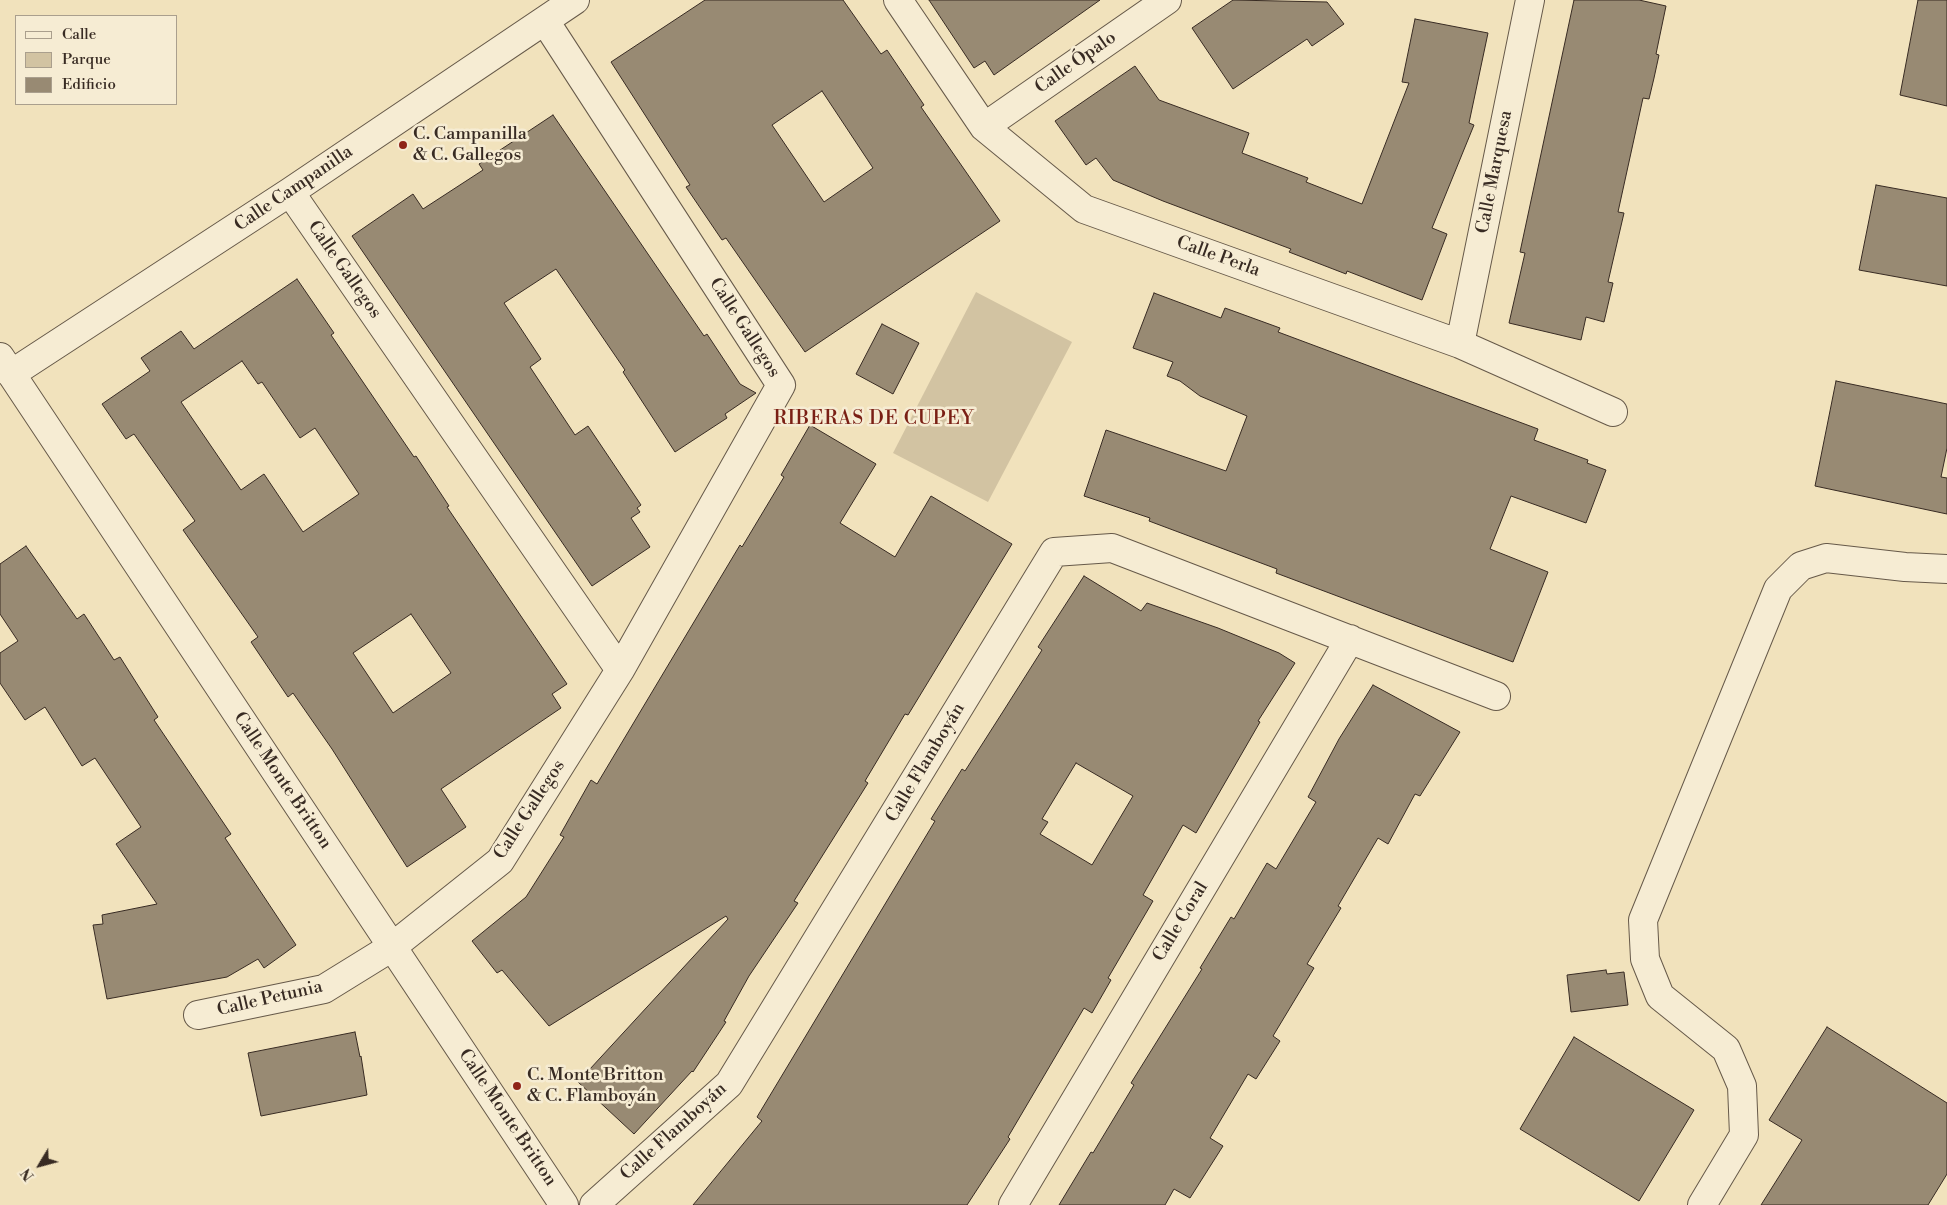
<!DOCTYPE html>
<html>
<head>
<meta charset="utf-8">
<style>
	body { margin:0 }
	#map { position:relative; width:1947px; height:1205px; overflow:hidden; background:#f1e2bc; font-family:"Libre Bodoni",serif }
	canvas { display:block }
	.legend { position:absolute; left:15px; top:15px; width:162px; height:90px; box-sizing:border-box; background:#f6ecd3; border:1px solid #aa9f8d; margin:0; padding:6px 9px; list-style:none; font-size:15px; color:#382b23 }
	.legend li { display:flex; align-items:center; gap:10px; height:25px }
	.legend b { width:25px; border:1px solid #aa9f8d }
	.north { position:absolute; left:15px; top:1140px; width:50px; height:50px; -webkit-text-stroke:4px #f6ecd3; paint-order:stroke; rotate:233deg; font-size:14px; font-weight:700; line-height:20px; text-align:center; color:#382b23 }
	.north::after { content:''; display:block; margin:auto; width:18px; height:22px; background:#382b23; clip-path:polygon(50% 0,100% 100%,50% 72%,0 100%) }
</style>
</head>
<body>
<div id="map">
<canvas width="1947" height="1205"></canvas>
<ul class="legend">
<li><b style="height:6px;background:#f6ecd3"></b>Calle</li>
<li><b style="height:14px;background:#d2c3a2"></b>Parque</li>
<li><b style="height:14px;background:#988a73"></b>Edificio</li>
</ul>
<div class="north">N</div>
</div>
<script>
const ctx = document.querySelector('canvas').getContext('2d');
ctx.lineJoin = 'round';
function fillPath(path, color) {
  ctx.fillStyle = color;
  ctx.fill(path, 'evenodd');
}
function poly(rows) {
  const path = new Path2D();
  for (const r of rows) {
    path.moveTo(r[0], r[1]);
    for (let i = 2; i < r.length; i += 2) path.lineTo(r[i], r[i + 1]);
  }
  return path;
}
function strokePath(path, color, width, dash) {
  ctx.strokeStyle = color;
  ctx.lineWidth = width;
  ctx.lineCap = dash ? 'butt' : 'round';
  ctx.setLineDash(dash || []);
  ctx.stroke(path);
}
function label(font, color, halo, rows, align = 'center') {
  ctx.font = font + ' "Libre Bodoni",serif';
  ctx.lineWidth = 5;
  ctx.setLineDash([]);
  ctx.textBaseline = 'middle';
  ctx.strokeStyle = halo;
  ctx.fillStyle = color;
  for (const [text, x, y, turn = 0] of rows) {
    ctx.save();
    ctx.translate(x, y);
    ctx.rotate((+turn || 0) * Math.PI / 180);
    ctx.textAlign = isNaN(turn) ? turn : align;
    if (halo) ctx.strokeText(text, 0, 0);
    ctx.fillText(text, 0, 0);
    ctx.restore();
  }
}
fillPath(poly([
	[976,292,1072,342,988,502,893,453]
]), '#d2c3a2');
const building = poly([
	[705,0,843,0,881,54,887,50,924,105,921,107,1000,221,805,352,726,238,722,240,686,187,690,185,611,62,705,0],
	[822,91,873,168,824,202,772,125,822,91],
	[929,0,1100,0,994,75,985,61,974,68,929,0],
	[1233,0,1327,2,1344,24,1312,46,1307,39,1233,89,1192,28,1233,0],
	[1574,0,1639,0,1666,6,1656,54,1659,55,1654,78,1649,99,1643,98,1618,212,1624,213,1608,282,1613,283,1604,322,1586,317,1581,340,1509,323,1525,253,1520,252,1574,0],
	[1918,0,1947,0,1947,106,1900,95,1918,0],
	[1415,19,1488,33,1469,123,1474,125,1432,228,1447,234,1422,300,1347,271,1346,274,1289,252,1291,249,1163,201,1113,180,1096,158,1086,165,1055,121,1135,66,1159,100,1249,133,1242,153,1308,178,1306,182,1362,204,1409,83,1402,82,1415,19],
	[553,115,704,336,707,334,740,384,756,393,725,414,727,418,675,452,623,372,625,370,556,269,504,303,541,359,530,367,575,435,588,426,641,505,637,508,640,512,631,518,650,547,592,586,352,236,413,194,423,209,483,170,479,164,553,115],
	[1876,185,1947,198,1947,286,1859,270,1876,185],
	[297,279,334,333,331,335,414,457,416,456,449,506,447,507,567,684,552,694,561,708,441,789,466,827,407,867,332,749,293,693,288,697,251,642,258,637,183,530,195,521,134,434,126,439,102,404,150,371,141,358,181,331,194,349,297,279],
	[242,361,258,384,262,382,300,438,315,428,359,494,303,532,264,474,241,490,181,402,242,361],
	[411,614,451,673,393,713,353,653,411,614],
	[1154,293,1221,318,1225,308,1280,328,1278,332,1538,429,1534,440,1588,460,1587,463,1606,470,1586,523,1511,496,1490,549,1548,572,1513,662,1276,573,1277,569,1149,521,1150,518,1084,496,1106,430,1226,471,1247,416,1200,396,1180,381,1167,376,1173,362,1133,348,1154,293],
	[882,324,919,343,893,394,856,374,882,324],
	[1836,381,1947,404,1947,448,1941,477,1947,478,1947,514,1815,486,1836,381],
	[810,425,876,464,840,523,895,557,931,496,1012,544,908,715,905,714,865,781,868,783,794,901,798,903,749,976,724,1021,726,1022,693,1072,692,1071,634,1134,578,1082,728,919,726,916,549,1026,502,970,497,973,472,941,526,897,564,837,560,835,591,780,597,784,740,545,742,547,784,477,781,475,810,425],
	[26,546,77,619,84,614,114,660,120,657,158,717,154,720,231,834,225,838,296,945,264,968,258,959,227,977,107,999,93,925,103,924,102,915,157,904,116,844,141,827,95,758,82,766,45,707,25,720,0,683,0,653,18,641,0,614,0,564,26,546],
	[1084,576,1141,611,1147,603,1218,628,1279,653,1295,663,1258,721,1260,722,1196,833,1183,825,1143,895,1153,901,1108,978,1111,980,1092,1013,1084,1008,1008,1137,1010,1139,967,1205,693,1205,762,1121,757,1117,935,821,931,819,962,769,965,771,1004,710,1042,650,1038,647,1084,576],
	[1076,763,1133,796,1092,865,1040,834,1048,822,1042,819,1076,763],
	[1373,685,1460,732,1420,796,1415,794,1388,844,1378,838,1338,906,1341,908,1307,964,1314,968,1273,1036,1280,1041,1256,1079,1248,1074,1210,1138,1223,1146,1190,1198,1174,1189,1165,1205,1059,1205,1091,1152,1093,1153,1134,1085,1131,1083,1202,969,1200,968,1231,917,1234,919,1267,863,1276,869,1316,802,1308,797,1339,739,1373,685],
	[1606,970,1607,974,1624,972,1628,1005,1571,1012,1567,975,1606,970],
	[1827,1027,1947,1103,1947,1174,1928,1205,1761,1205,1802,1140,1769,1120,1827,1027],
	[355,1032,360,1057,361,1056,367,1095,261,1116,248,1053,355,1032],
	[1574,1037,1694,1110,1639,1201,1520,1129,1574,1037]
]);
fillPath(building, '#988a73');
strokePath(building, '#382b23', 1);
const minor = poly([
	[898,0,984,127,1084,209,1460,344,1613,412],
	[984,127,1167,0],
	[290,192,620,670],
	[1460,344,1530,0],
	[0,357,564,1205],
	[11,374,290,192,575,0],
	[198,1015,324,989,392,947,500,861,620,670,781,385,545,21],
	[594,1205,729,1084,1054,552,1112,548,1496,696],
	[1013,1205,1350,639],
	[1702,1205,1744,1135,1742,1086,1726,1049,1660,996,1645,959,1643,920,1778,589,1801,566,1826,558,1905,567,1947,569]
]);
strokePath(minor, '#665949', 30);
strokePath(minor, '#f6ecd3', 28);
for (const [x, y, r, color] of [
	[403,145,5,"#8f2418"],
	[517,1086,5,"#8f2418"]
]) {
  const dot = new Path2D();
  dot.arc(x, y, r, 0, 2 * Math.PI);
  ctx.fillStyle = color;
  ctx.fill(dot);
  strokePath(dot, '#f6ecd3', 2);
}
label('18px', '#382b23', '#f6ecd3', [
	["Calle Ópalo",1076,63,-35],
	["Calle Marquesa",1495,172,-79],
	["Calle Campanilla",294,189,-34],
	["Calle Perla",1218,257,20],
	["Calle Gallegos",344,270,55],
	["Calle Gallegos",744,328,57],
	["Calle Flamboyán",926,763,-59],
	["Calle Monte Britton",282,781,56],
	["Calle Gallegos",530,810,-57],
	["Calle Coral",1181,922,-59],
	["Calle Petunia",270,999,-13],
	["Calle Monte Britton",507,1118,56],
	["Calle Flamboyán",674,1132,-42]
]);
label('18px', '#382b23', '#f6ecd3', [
	["C. Campanilla",413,135],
	["& C. Gallegos",413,156],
	["C. Monte Britton",527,1076],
	["& C. Flamboyán",527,1097]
], 'left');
ctx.letterSpacing = '1px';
label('19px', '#7a1f14', '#f6ecd3', [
	["RIBERAS DE CUPEY",874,419]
]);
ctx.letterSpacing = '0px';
</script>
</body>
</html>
